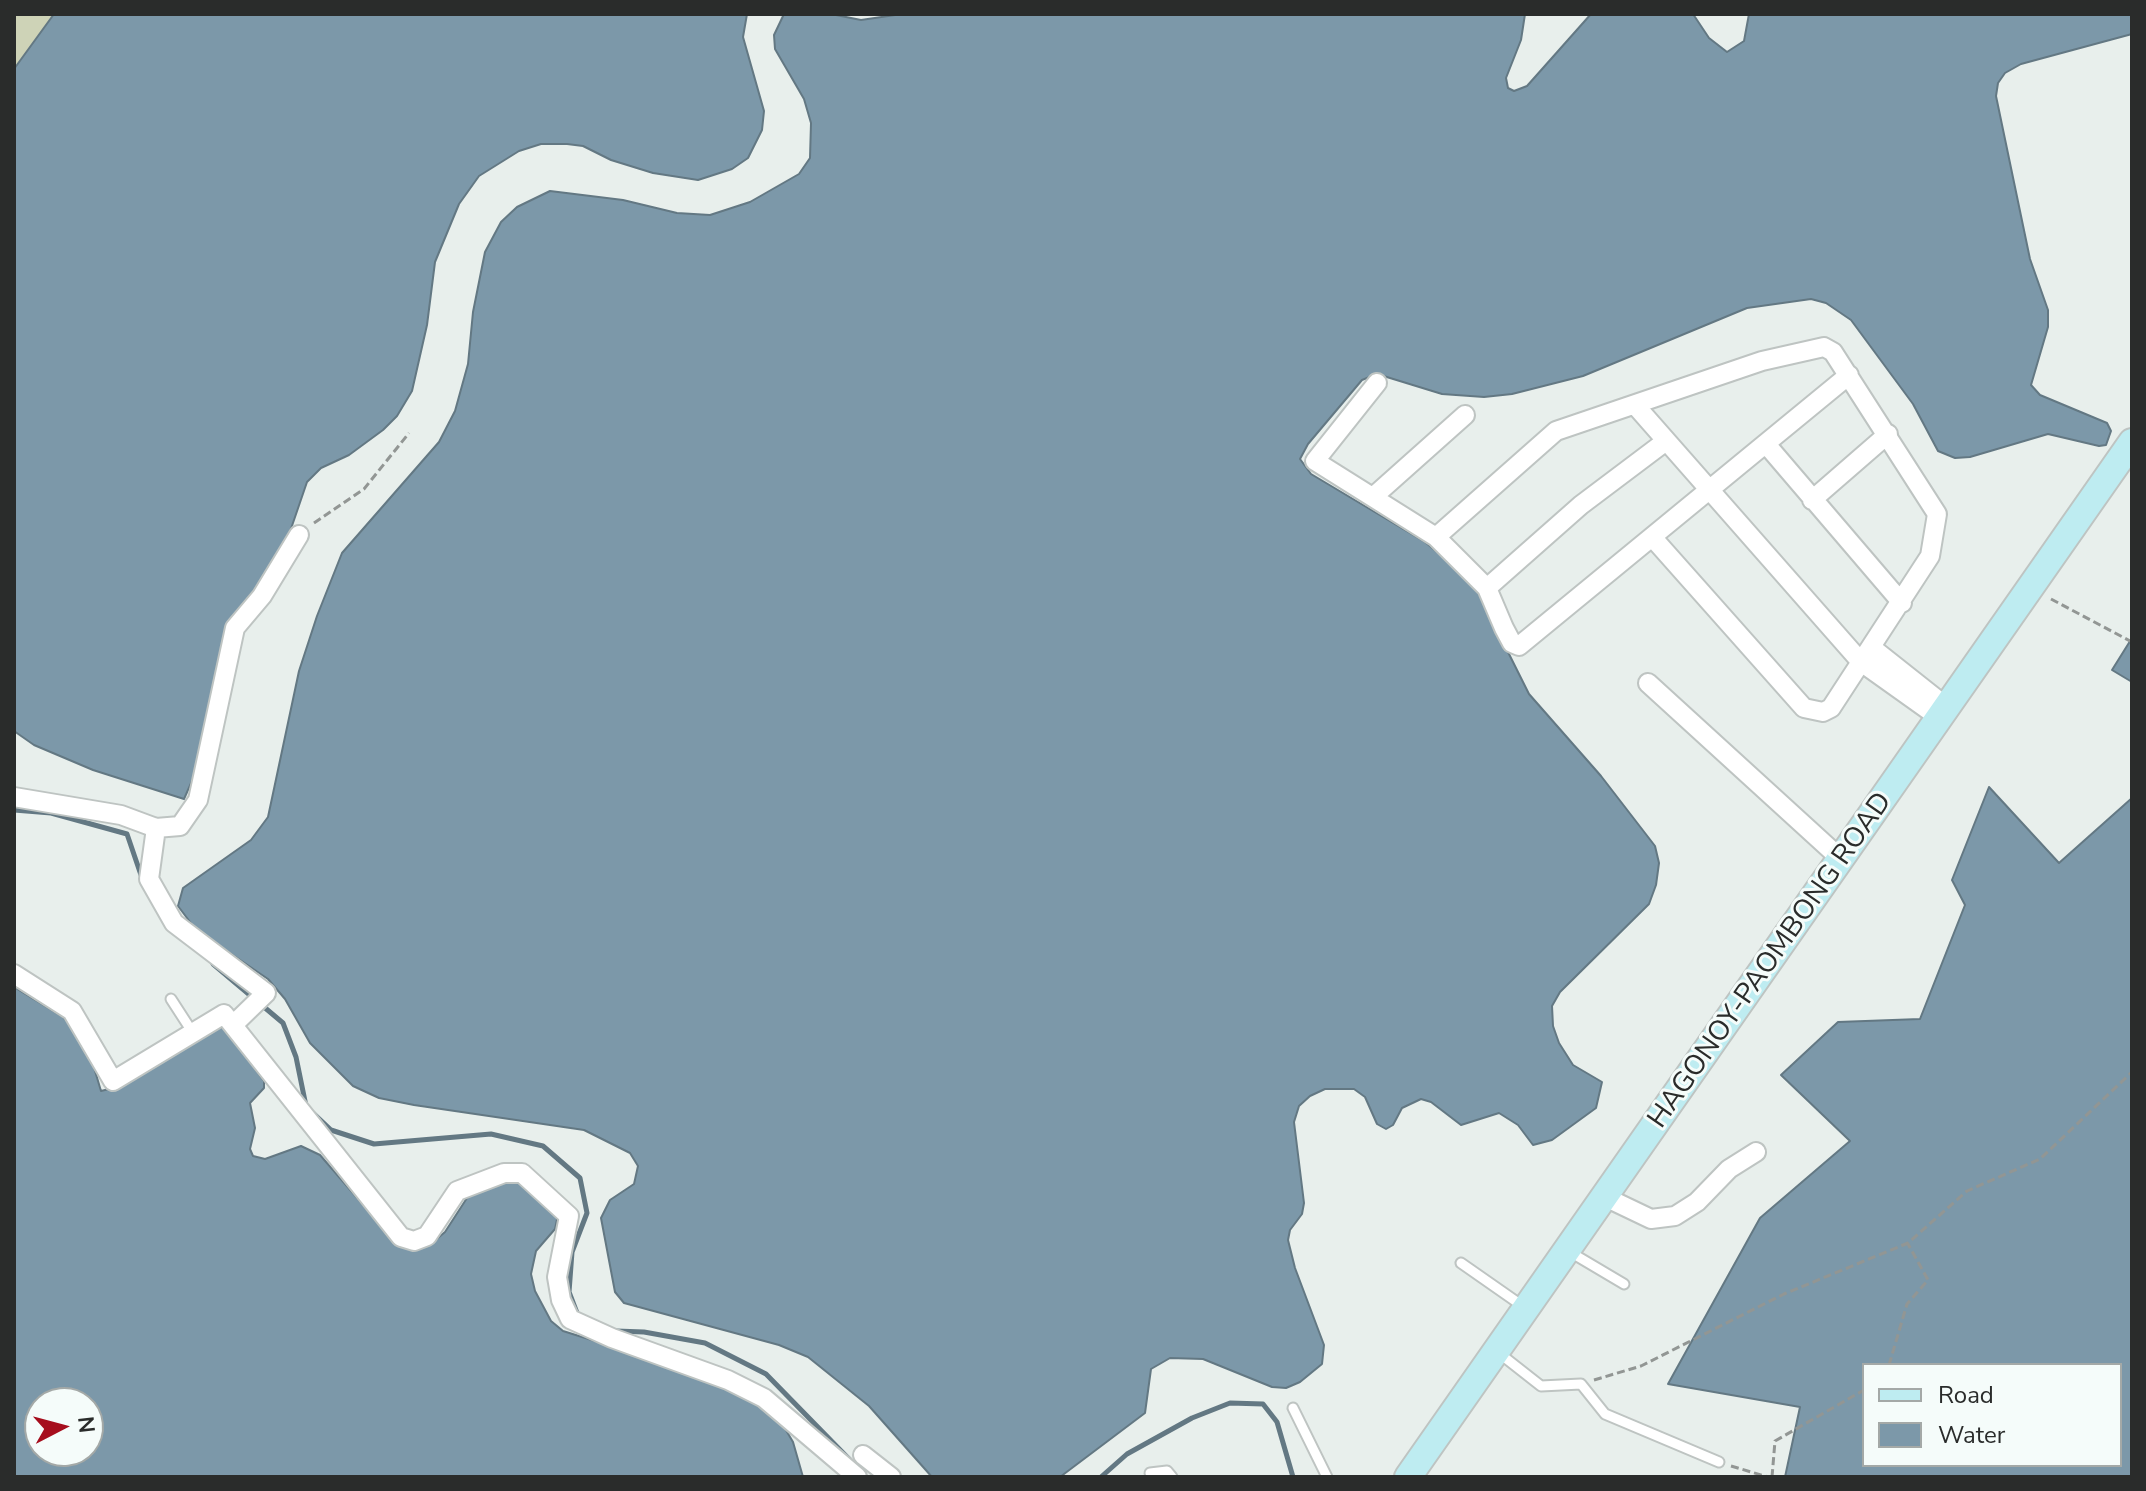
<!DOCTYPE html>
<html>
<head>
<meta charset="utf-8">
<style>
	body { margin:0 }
	#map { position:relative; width:2146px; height:1491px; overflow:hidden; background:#e8efec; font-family:"Nunito Sans",sans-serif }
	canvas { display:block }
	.frame { position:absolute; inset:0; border:16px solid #2a2c2b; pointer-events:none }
	.legend { position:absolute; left:1862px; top:1363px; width:260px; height:104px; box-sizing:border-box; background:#f5fcfa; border:2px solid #a4a9a7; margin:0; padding:10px 14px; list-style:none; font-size:24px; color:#2a2c2b }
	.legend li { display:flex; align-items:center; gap:16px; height:40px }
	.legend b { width:40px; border:2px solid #a4a9a7 }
	.north { position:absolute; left:24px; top:1387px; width:80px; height:80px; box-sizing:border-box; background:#f5fcfa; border:2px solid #a4a9a7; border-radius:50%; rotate:84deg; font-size:22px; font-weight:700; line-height:32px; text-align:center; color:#2a2c2b }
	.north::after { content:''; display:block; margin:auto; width:28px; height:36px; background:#a60e1d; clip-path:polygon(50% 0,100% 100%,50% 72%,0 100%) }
</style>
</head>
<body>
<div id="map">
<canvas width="2146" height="1491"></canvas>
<div class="frame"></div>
<ul class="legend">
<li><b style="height:10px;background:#beecf1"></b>Road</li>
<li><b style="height:22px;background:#7c98a9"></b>Water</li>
</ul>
<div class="north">N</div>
</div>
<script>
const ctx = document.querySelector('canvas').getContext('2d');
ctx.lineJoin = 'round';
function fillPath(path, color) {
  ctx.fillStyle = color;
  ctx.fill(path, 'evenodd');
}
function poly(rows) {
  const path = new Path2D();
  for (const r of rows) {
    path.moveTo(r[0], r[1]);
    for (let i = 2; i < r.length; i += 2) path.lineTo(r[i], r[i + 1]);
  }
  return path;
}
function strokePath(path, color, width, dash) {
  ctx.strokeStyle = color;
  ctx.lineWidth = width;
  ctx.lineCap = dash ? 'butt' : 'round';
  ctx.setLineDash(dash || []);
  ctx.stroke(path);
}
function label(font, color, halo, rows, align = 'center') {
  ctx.font = font + ' "Nunito Sans",sans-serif';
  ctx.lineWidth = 6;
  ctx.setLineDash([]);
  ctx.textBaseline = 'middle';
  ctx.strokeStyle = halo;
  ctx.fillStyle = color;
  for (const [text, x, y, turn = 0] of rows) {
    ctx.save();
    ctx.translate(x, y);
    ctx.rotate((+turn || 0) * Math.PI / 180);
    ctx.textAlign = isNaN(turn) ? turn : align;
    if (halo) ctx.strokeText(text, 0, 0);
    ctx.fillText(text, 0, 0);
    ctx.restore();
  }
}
fillPath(poly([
	[14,14,54,14,14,69]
]), '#ced3b7');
const water = poly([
	[54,14,747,14,743,37,764,111,762,130,748,158,732,169,698,180,653,173,611,160,583,146,567,144,541,144,519,151,479,176,459,204,435,262,427,325,412,391,397,416,383,430,349,455,321,468,307,482,282,555,246,606,203,756,184,799,93,770,34,745,14,731,14,69,54,14],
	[784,14,831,14,861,20,902,14,1525,14,1521,40,1506,78,1508,88,1514,91,1527,86,1591,14,1693,14,1709,38,1727,52,1744,41,1749,14,2132,14,2132,34,2021,64,2005,73,1998,83,1996,96,2030,259,2048,310,2048,327,2031,385,2040,395,2107,423,2111,431,2106,445,2099,446,2048,434,1970,457,1955,458,1938,451,1913,404,1851,320,1826,303,1811,299,1747,308,1583,376,1512,394,1484,397,1442,394,1377,374,1362,380,1308,444,1300,459,1311,474,1425,542,1460,571,1479,594,1529,694,1601,776,1655,846,1659,863,1656,885,1649,904,1560,992,1552,1006,1553,1026,1559,1043,1573,1065,1602,1082,1596,1108,1552,1140,1533,1145,1518,1125,1499,1113,1461,1125,1431,1102,1421,1099,1402,1108,1393,1125,1386,1129,1377,1124,1365,1097,1354,1089,1325,1089,1310,1096,1299,1106,1294,1122,1304,1203,1302,1214,1290,1230,1288,1240,1295,1268,1324,1345,1322,1364,1300,1382,1286,1388,1272,1387,1203,1359,1170,1358,1151,1369,1145,1413,1060,1477,932,1477,869,1406,808,1357,779,1345,624,1303,615,1292,601,1218,610,1200,634,1184,638,1166,630,1153,584,1130,414,1105,379,1098,353,1086,310,1043,285,999,268,979,196,930,178,906,183,888,251,840,268,817,299,671,317,616,342,553,439,442,455,411,468,364,473,312,485,252,501,222,517,207,550,191,623,200,677,213,710,215,750,202,799,174,810,158,811,123,804,99,775,49,774,35,784,14],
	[2132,638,2132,682,2112,670,2132,638],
	[1989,787,2059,863,2132,798,2132,1477,1785,1477,1800,1407,1668,1384,1760,1218,1850,1141,1781,1075,1838,1022,1920,1019,1965,905,1952,880,1989,787],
	[2120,1365,2120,1465,1864,1465,1864,1365,2120,1365],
	[14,987,63,1017,78,1032,90,1054,101,1091,117,1087,216,1027,225,1028,264,1081,264,1088,250,1103,255,1128,250,1149,253,1156,265,1159,301,1146,320,1155,391,1237,432,1243,445,1232,467,1198,478,1190,518,1179,558,1215,555,1229,536,1251,531,1274,535,1291,551,1321,563,1331,662,1362,748,1394,783,1425,793,1442,803,1477,14,1477,14,987],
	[40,1403,88,1403,88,1451,40,1451,40,1403]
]);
fillPath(water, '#7c98a9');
strokePath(water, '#637883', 2);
strokePath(poly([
	[14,810,51,813,127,834,142,878],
	[213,964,283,1023,296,1057,306,1106],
	[313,1113,331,1130,374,1144,491,1134,543,1146,580,1178,587,1213,572,1252,569,1292,577,1313],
	[616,1331,644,1332,705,1343,766,1374,850,1460],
	[1101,1477,1127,1454,1192,1418,1230,1403,1263,1404,1277,1422,1293,1477]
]), '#637883', 5);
const service = poly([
	[171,999,193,1033],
	[1570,1252,1624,1284],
	[1461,1263,1524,1307],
	[1499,1353,1541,1386,1581,1384,1605,1414,1719,1462],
	[1293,1408,1327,1477],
	[1150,1473,1167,1471,1172,1477]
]);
const minor = poly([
	[1377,383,1315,461,1436,537,1487,588,1504,628,1512,643,1519,646,1849,375],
	[1635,405,1861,662,1941,719],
	[1766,444,1902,603],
	[1373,497,1465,415],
	[1812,500,1888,434],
	[1436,537,1556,431,1762,361,1824,347,1833,352,1937,514,1930,556,1831,708,1823,712,1804,708,1653,538],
	[1487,588,1581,505,1666,441],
	[1871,647,1948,708],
	[1648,683,1842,860],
	[14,797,121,815,156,828,180,826,198,800,235,628,262,596,299,535],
	[156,828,149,879,174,923,266,993,233,1025],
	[14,974,72,1011,113,1081,224,1014,401,1237,414,1241,427,1236,457,1191,504,1173,522,1173,569,1216,557,1277,561,1300,570,1319,612,1338,728,1380,764,1398,857,1477],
	[1605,1197,1651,1219,1675,1216,1697,1202,1729,1169,1756,1152],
	[863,1455,891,1477]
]);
const secondary = poly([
	[1408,1477,2132,442]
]);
strokePath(service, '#bec4c2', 13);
strokePath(minor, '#bec4c2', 22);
strokePath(secondary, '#bec4c2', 30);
strokePath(poly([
	[314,523,364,489,409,433],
	[2051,599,2132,642],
	[1889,1365,1907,1304,1928,1280,1908,1244],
	[1594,1380,1641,1366,1784,1294,1908,1243,1967,1191,2040,1159,2132,1072],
	[1731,1466,1768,1477],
	[1772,1477,1775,1441,1864,1390]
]), '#929694', 3, [8, 4]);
strokePath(service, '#fff', 9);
strokePath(minor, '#fff', 18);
strokePath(secondary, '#beecf1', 26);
label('28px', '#2a2c2b', '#f5fcfa', [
	["HAGONOY-PAOMBONG ROAD",1771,961,-55]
]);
</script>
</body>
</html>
